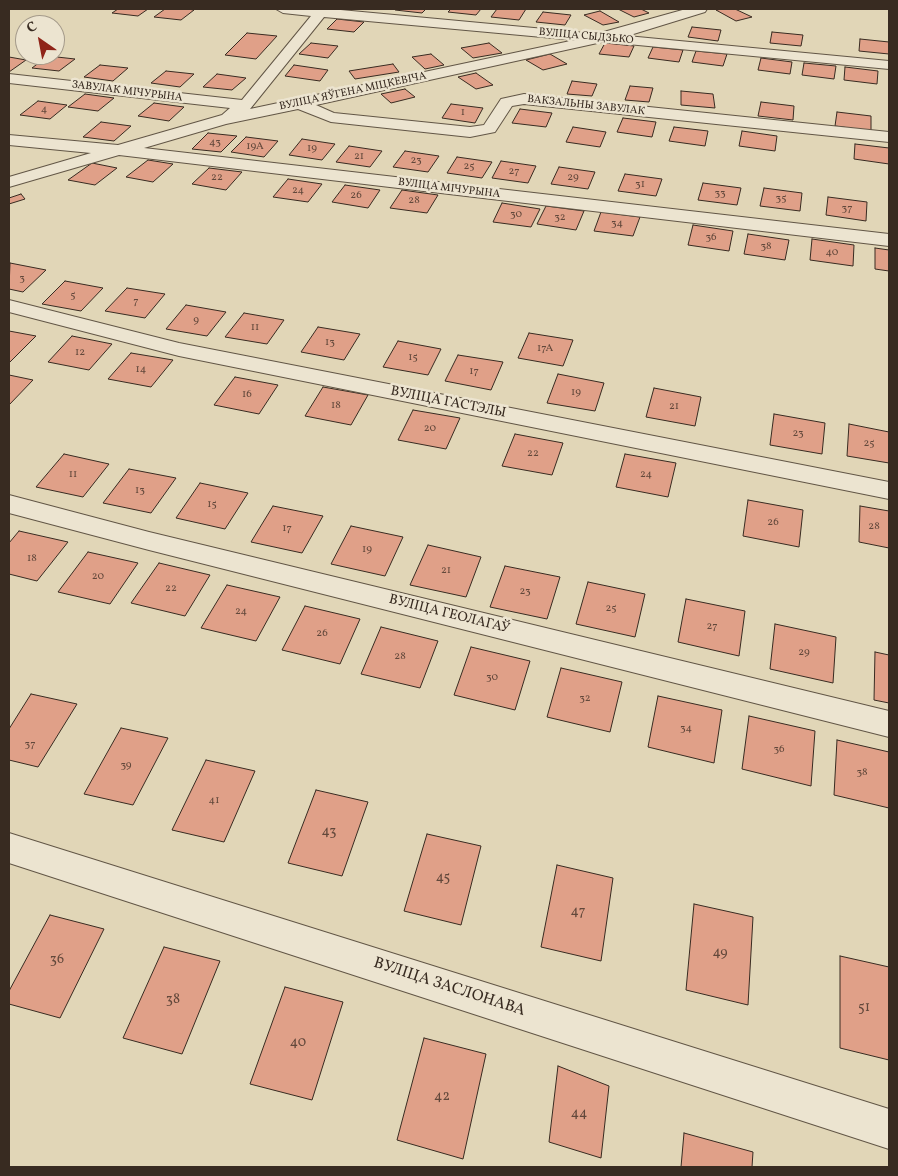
<!DOCTYPE html>
<html>
<head>
<meta charset="utf-8">
<style>
	body { margin:0 }
	#map { position:relative; width:898px; height:1176px; overflow:hidden; background:#e1d6b7; font-family:Vollkorn,serif }
	canvas { display:block }
	.frame { position:absolute; inset:0; border:10px solid #382b21; pointer-events:none }
	.north { position:absolute; left:15px; top:15px; width:50px; height:50px; box-sizing:border-box; background:#ece4d0; border:1px solid #a49a8a; border-radius:50%; rotate:327deg; font-size:14px; font-weight:700; line-height:20px; text-align:center; color:#382b21 }
	.north::after { content:''; display:block; margin:auto; width:18px; height:22px; background:#8f2418; clip-path:polygon(50% 0,100% 100%,50% 72%,0 100%) }
</style>
</head>
<body>
<div id="map">
<canvas width="898" height="1176"></canvas>
<div class="frame"></div>
<div class="north">С</div>
</div>
<script>
const ctx = document.querySelector('canvas').getContext('2d');
ctx.lineJoin = 'round';
function fillPath(path, color) {
  ctx.fillStyle = color;
  ctx.fill(path, 'evenodd');
}
function poly(rows) {
  const path = new Path2D();
  for (const r of rows) {
    path.moveTo(r[0], r[1]);
    for (let i = 2; i < r.length; i += 2) path.lineTo(r[i], r[i + 1]);
  }
  return path;
}
function strokePath(path, color, width, dash) {
  ctx.strokeStyle = color;
  ctx.lineWidth = width;
  ctx.lineCap = dash ? 'butt' : 'round';
  ctx.setLineDash(dash || []);
  ctx.stroke(path);
}
function label(font, color, halo, rows, align = 'center') {
  ctx.font = font + ' Vollkorn,serif';
  ctx.lineWidth = 5;
  ctx.setLineDash([]);
  ctx.textBaseline = 'middle';
  ctx.strokeStyle = halo;
  ctx.fillStyle = color;
  for (const [text, x, y, turn = 0] of rows) {
    ctx.save();
    ctx.translate(x, y);
    ctx.rotate((+turn || 0) * Math.PI / 180);
    ctx.textAlign = isNaN(turn) ? turn : align;
    if (halo) ctx.strokeText(text, 0, 0);
    ctx.fillText(text, 0, 0);
    ctx.restore();
  }
}
const building = poly([
	[118,9,148,9,138,16,112,13,118,9],
	[165,9,187,9,194,10,181,20,154,17,165,9],
	[396,9,426,9,422,13,395,10,396,9],
	[451,9,481,9,476,15,448,12,451,9],
	[497,9,526,9,519,20,491,17,497,9],
	[618,9,641,9,649,13,634,17,618,9],
	[723,9,735,9,752,17,736,21,716,10,723,9],
	[600,11,619,22,603,25,584,15,600,11],
	[543,12,571,15,565,25,536,22,543,12],
	[337,19,364,22,354,32,327,29,337,19],
	[692,27,721,30,718,41,688,37,692,27],
	[772,32,803,35,801,46,770,43,772,32],
	[247,33,277,36,256,59,225,55,247,33],
	[860,39,889,42,889,54,859,51,860,39],
	[311,43,338,46,328,58,299,54,311,43],
	[489,43,502,53,473,58,461,48,489,43],
	[605,43,634,46,629,57,599,54,605,43],
	[653,47,683,50,679,62,648,58,653,47],
	[696,51,727,54,723,66,692,62,696,51],
	[431,54,444,65,425,69,412,57,431,54],
	[550,54,567,64,543,70,526,60,550,54],
	[48,56,75,59,59,71,32,68,48,56],
	[9,57,26,60,9,72,9,57],
	[761,58,792,62,790,74,758,70,761,58],
	[804,63,836,66,834,79,802,75,804,63],
	[393,64,399,72,355,79,349,71,393,64],
	[100,65,128,68,113,81,84,77,100,65],
	[294,65,328,70,320,81,285,76,294,65],
	[845,67,878,71,877,84,844,80,845,67],
	[166,71,194,74,180,87,151,83,166,71],
	[476,73,493,85,476,89,458,77,476,73],
	[217,74,246,78,232,90,203,87,217,74],
	[572,81,597,84,592,96,567,94,572,81],
	[630,86,653,88,649,102,625,100,630,86],
	[405,89,415,97,391,103,381,94,405,89],
	[681,91,713,94,715,108,681,105,681,91],
	[85,94,114,98,98,111,68,107,85,94],
	[38,101,67,105,50,119,20,115,38,101],
	[761,102,794,106,793,120,758,116,761,102],
	[154,103,184,107,169,121,138,116,154,103],
	[451,104,483,108,475,123,442,118,451,104],
	[520,109,552,113,546,127,512,123,520,109],
	[837,112,871,116,871,131,835,126,837,112],
	[623,118,656,122,652,137,617,132,623,118],
	[101,122,131,126,114,141,83,137,101,122],
	[573,127,606,132,600,147,566,142,573,127],
	[674,127,708,131,705,146,669,141,674,127],
	[742,131,777,136,775,151,739,146,742,131],
	[208,133,237,136,221,152,192,149,208,133],
	[246,137,278,141,264,157,231,152,246,137],
	[302,139,335,144,322,160,289,155,302,139],
	[855,144,889,148,889,164,854,159,855,144],
	[349,146,382,151,370,167,336,162,349,146],
	[405,151,439,156,428,172,393,167,405,151],
	[457,157,492,162,482,178,447,173,457,157],
	[148,160,173,164,153,182,126,177,148,160],
	[501,161,536,166,528,183,492,178,501,161],
	[92,163,117,168,95,185,68,180,92,163],
	[559,167,595,172,588,189,551,184,559,167],
	[209,168,242,172,226,190,192,184,209,168],
	[625,174,662,179,656,196,618,191,625,174],
	[288,179,322,184,308,202,273,197,288,179],
	[703,183,741,188,737,205,698,200,703,183],
	[345,185,380,190,368,208,332,202,345,185],
	[764,188,802,193,800,211,760,206,764,188],
	[402,190,438,195,427,213,390,208,402,190],
	[21,194,25,199,9,204,9,198,21,194],
	[828,197,867,202,866,221,826,215,828,197],
	[502,203,540,209,531,227,493,222,502,203],
	[546,206,584,211,576,230,537,224,546,206],
	[601,212,640,217,633,236,594,231,601,212],
	[693,225,733,231,729,251,688,245,693,225],
	[748,234,789,240,785,260,744,254,748,234],
	[812,239,854,245,853,266,810,260,812,239],
	[875,248,889,250,889,271,875,269,875,248],
	[10,263,46,270,23,292,9,289,10,263],
	[65,281,103,288,81,311,42,304,65,281],
	[127,288,165,294,145,318,105,311,127,288],
	[186,305,226,312,207,336,166,329,186,305],
	[244,313,284,320,267,344,225,337,244,313],
	[318,327,360,334,344,360,301,352,318,327],
	[9,331,36,336,10,362,9,362,9,331],
	[529,333,573,340,563,366,518,358,529,333],
	[72,336,112,344,89,370,48,362,72,336],
	[398,341,441,349,428,375,383,367,398,341],
	[131,353,173,360,151,387,108,379,131,353],
	[458,355,503,362,491,390,445,381,458,355],
	[558,374,604,383,595,411,547,403,558,374],
	[9,375,33,380,9,405,9,375],
	[235,377,278,385,259,414,214,405,235,377],
	[323,387,368,395,351,425,305,416,323,387],
	[654,388,701,397,695,426,646,417,654,388],
	[413,410,460,418,446,449,398,440,413,410],
	[774,414,825,423,822,454,770,445,774,414],
	[849,424,889,432,889,463,847,456,849,424],
	[515,434,563,443,552,475,502,466,515,434],
	[64,454,109,464,83,497,36,487,64,454],
	[625,454,676,463,668,497,616,487,625,454],
	[129,469,176,478,151,513,103,503,129,469],
	[200,483,248,493,225,529,176,518,200,483],
	[748,500,803,510,799,547,743,536,748,500],
	[273,506,323,516,302,553,251,542,273,506],
	[860,506,889,511,889,548,859,542,860,506],
	[351,526,403,537,385,576,331,564,351,526],
	[19,531,68,542,37,581,9,574,9,543,19,531],
	[428,545,481,557,466,597,410,585,428,545],
	[88,552,138,563,110,604,58,592,88,552],
	[159,563,210,575,185,616,131,603,159,563],
	[505,566,560,577,547,619,490,607,505,566],
	[588,582,645,594,635,637,576,624,588,582],
	[227,585,280,597,256,641,201,628,227,585],
	[686,599,745,611,739,656,678,642,686,599],
	[305,606,360,619,340,664,282,650,305,606],
	[775,624,836,637,833,683,770,669,775,624],
	[381,627,438,641,420,688,361,674,381,627],
	[471,647,530,661,515,710,454,695,471,647],
	[875,652,889,655,889,703,874,700,875,652],
	[561,668,622,682,610,732,547,717,561,668],
	[31,694,77,704,38,767,9,760,9,729,31,694],
	[658,696,722,710,714,763,648,747,658,696],
	[749,716,815,731,811,786,742,769,749,716],
	[121,728,168,738,133,805,84,794,121,728],
	[837,740,889,752,889,808,834,795,837,740],
	[206,760,255,771,224,842,172,830,206,760],
	[316,790,368,802,342,876,288,863,316,790],
	[427,834,481,846,461,925,404,911,427,834],
	[557,865,613,878,601,961,541,947,557,865],
	[694,904,753,917,748,1005,686,990,694,904],
	[50,915,104,929,60,1018,9,1004,9,991,50,915],
	[164,947,220,961,182,1054,123,1038,164,947],
	[840,956,889,967,889,1060,840,1048,840,956],
	[285,987,343,1002,312,1100,250,1084,285,987],
	[424,1038,486,1054,463,1159,397,1140,424,1038],
	[558,1066,609,1086,601,1158,549,1142,558,1066],
	[684,1133,753,1152,752,1167,681,1167,684,1133]
]);
fillPath(building, '#e0a088');
strokePath(building, '#382b21', 1);
const minor = poly([
	[276,9,330,9,577,32,582,33,584,36,582,38,686,9,707,9,705,12,627,36,889,61,889,69,617,43,611,40,316,105,334,113,470,127,484,125,501,99,524,94,889,132,889,142,524,104,512,106,495,132,470,137,331,122,298,109,226,124,144,148,889,234,889,246,119,155,9,187,9,177,91,153,9,145,9,135,118,145,222,115,230,108,9,83,9,74,242,100,311,16,283,13,276,9],
	[324,17,575,40,250,109,324,17],
	[9,300,179,343,889,482,889,499,179,356,9,312,9,300],
	[9,495,149,532,889,711,889,737,149,550,9,513,9,495],
	[9,833,889,1109,889,1149,9,863,9,833]
]);
strokePath(minor, '#625646', 2);
fillPath(minor, '#ece4d0');
label('11px', '#382b21', '#ece4d0', [
	["ВУЛІЦА СЫДЗЬКО",586,37,5],
	["ЗАВУЛАК МІЧУРЫНА",127,92,7],
	["ВУЛІЦА ЯЎГЕНА МІЦКЕВІЧА",353,92,-12],
	["ВАКЗАЛЬНЫ ЗАВУЛАК",586,106,6],
	["ВУЛІЦА МІЧУРЫНА",449,189,7]
]);
label('11px', '#62483b', null, [
	["4",44,110],
	["1",463,113],
	["43",215,143],
	["19А",255,147],
	["19",312,149],
	["21",359,157],
	["23",416,161],
	["25",469,167],
	["27",514,172],
	["22",217,178],
	["29",573,178],
	["31",640,185],
	["24",298,191],
	["33",720,194],
	["26",356,196],
	["35",781,199],
	["28",414,201],
	["37",847,209],
	["30",516,215],
	["32",560,218],
	["34",617,224],
	["36",711,238],
	["38",766,247],
	["40",832,253],
	["3",22,279],
	["5",73,296],
	["7",136,302],
	["9",196,321],
	["11",255,328],
	["13",330,343],
	["17А",545,349],
	["12",80,353],
	["15",413,358],
	["14",141,370],
	["17",474,372],
	["19",576,393],
	["16",247,395],
	["18",336,406],
	["21",674,407],
	["20",430,429],
	["23",798,434],
	["25",869,444],
	["22",533,454],
	["11",73,475],
	["24",646,475],
	["13",140,491],
	["15",212,505],
	["26",773,523],
	["28",874,527],
	["17",287,529],
	["19",367,550],
	["18",32,559],
	["21",446,571],
	["20",98,577],
	["22",171,589],
	["23",525,592],
	["25",611,609],
	["24",241,612],
	["27",712,627],
	["26",322,634],
	["29",804,653],
	["28",400,657],
	["30",492,678],
	["32",585,699],
	["34",686,729],
	["37",30,745],
	["36",779,750],
	["39",126,766],
	["38",862,773],
	["41",214,801]
]);
label('14px', '#382b21', '#ece4d0', [
	["ВУЛІЦА ГАСТЭЛЫ",448,403,11],
	["ВУЛІЦА ГЕОЛАГАЎ",449,615,14]
]);
label('14px', '#62483b', null, [
	["43",329,832],
	["45",443,878],
	["47",578,912],
	["49",720,953],
	["36",57,960],
	["38",173,1000],
	["51",864,1008],
	["40",298,1043],
	["42",442,1097],
	["44",579,1114]
]);
label('16px', '#382b21', '#ece4d0', [
	["ВУЛІЦА ЗАСЛОНАВА",449,988,18]
]);
</script>
</body>
</html>
